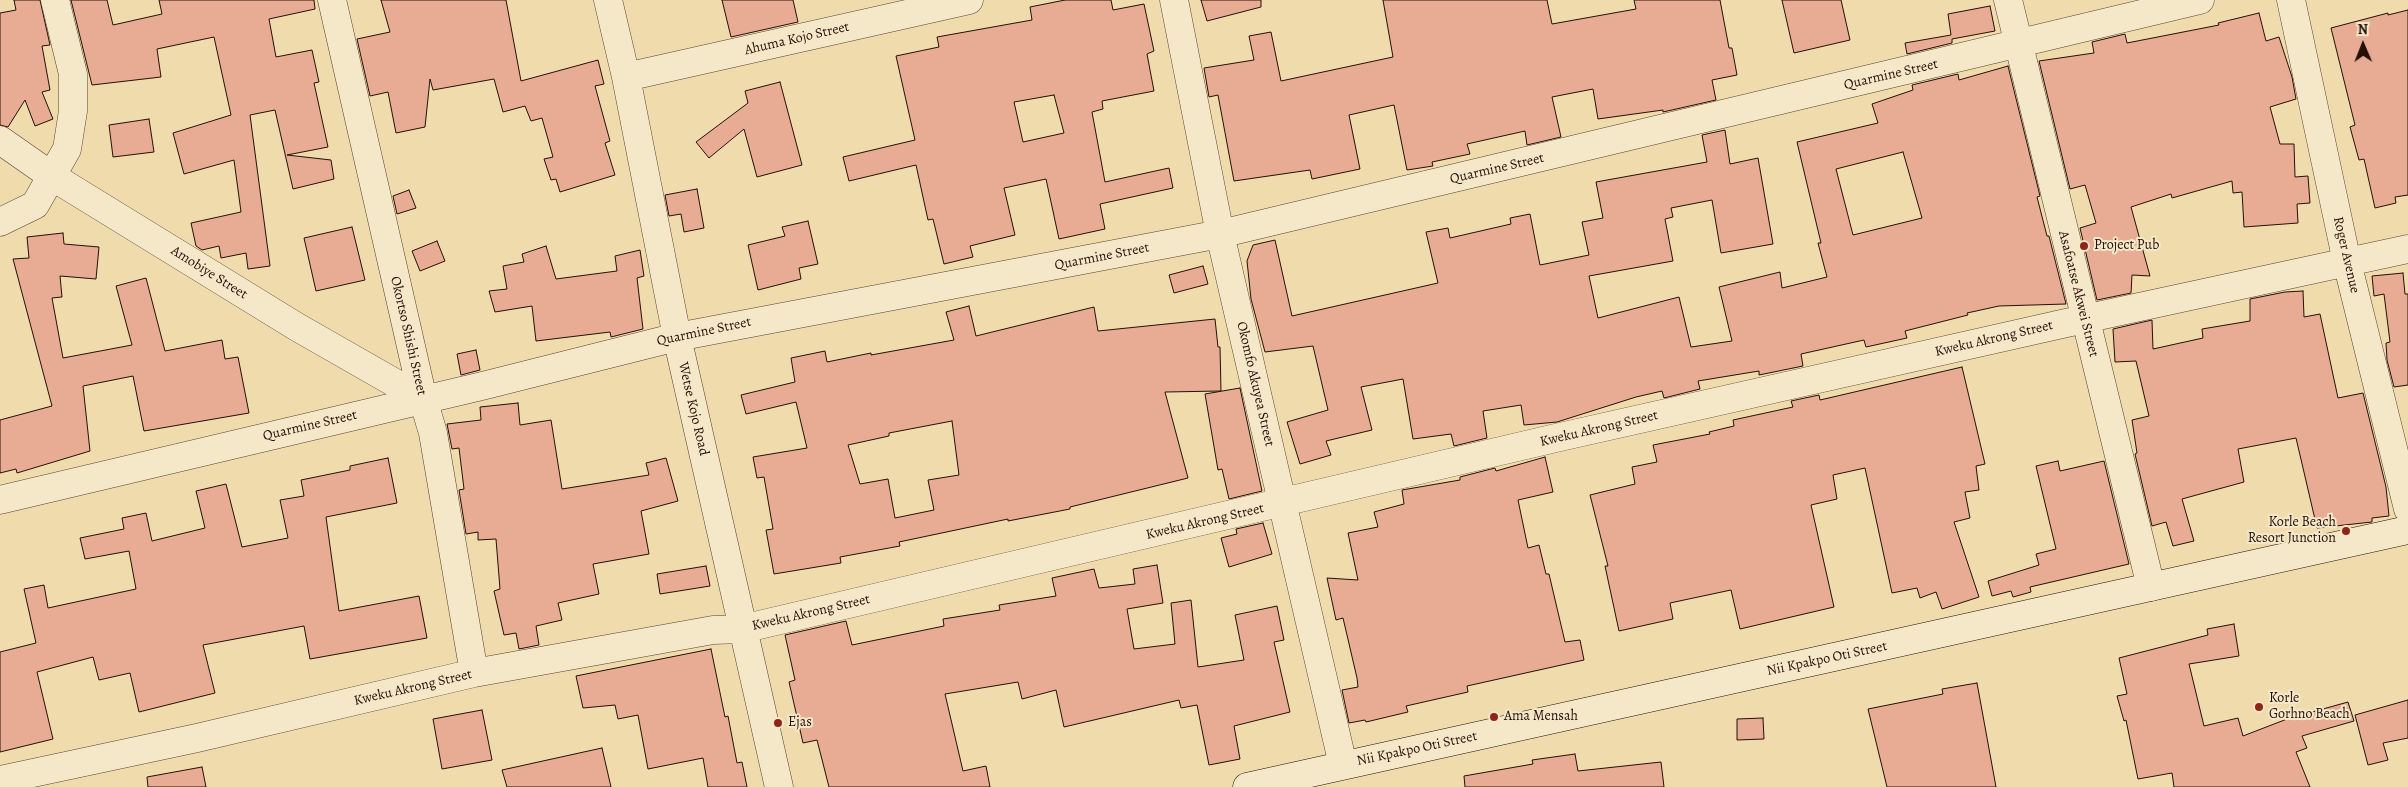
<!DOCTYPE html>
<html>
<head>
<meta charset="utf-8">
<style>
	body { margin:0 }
	#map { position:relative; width:2408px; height:787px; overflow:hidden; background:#efdbac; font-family:Alegreya,serif }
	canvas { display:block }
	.north { position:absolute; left:2338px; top:20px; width:50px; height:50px; -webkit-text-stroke:4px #f5e8c9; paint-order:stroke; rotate:359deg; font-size:14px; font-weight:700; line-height:20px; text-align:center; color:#241008 }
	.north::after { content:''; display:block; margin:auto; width:18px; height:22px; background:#241008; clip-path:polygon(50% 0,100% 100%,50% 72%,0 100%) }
</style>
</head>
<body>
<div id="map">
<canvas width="2408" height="787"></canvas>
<div class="north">N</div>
</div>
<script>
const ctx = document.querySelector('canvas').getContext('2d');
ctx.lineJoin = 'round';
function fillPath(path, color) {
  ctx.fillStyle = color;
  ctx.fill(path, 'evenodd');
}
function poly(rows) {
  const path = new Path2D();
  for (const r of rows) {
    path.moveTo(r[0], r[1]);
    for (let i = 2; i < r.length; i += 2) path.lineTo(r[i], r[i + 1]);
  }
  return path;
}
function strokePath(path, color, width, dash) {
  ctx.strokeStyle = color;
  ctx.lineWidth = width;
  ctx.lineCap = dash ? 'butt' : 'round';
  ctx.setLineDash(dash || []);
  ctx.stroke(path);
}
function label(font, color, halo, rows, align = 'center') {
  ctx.font = font + ' Alegreya,serif';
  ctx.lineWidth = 4;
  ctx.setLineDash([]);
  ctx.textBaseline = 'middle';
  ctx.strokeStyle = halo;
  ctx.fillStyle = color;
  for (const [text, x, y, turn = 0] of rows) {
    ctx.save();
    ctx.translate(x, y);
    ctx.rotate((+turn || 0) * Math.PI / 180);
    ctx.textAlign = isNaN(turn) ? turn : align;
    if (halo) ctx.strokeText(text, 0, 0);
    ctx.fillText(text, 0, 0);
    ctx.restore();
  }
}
const building = poly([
	[14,0,40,0,50,45,42,46,50,90,42,92,53,119,35,126,25,100,8,127,0,125,0,13,16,10,14,0],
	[71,0,107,0,113,25,162,14,159,0,314,0,315,9,269,19,276,57,312,50,319,82,314,83,328,147,287,155,331,160,334,179,293,189,275,110,250,115,270,266,248,269,246,253,221,258,219,246,202,250,196,246,191,223,241,212,234,160,184,174,173,133,231,115,214,37,157,49,161,77,92,85,71,0],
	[381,0,506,0,521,81,598,60,604,84,595,86,610,141,605,143,615,175,560,192,556,179,551,180,544,159,553,157,542,118,531,121,525,106,503,112,494,79,433,90,430,79,425,127,396,133,388,92,370,96,357,39,390,32,381,0],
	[722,0,793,0,798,22,731,37,722,0],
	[1065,0,1111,0,1113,10,1144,4,1154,51,1147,54,1154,91,1102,101,1103,109,1092,112,1105,182,1169,168,1173,188,1100,204,1105,229,1059,239,1046,179,1004,188,1015,235,970,246,973,257,944,264,933,219,928,220,916,165,849,181,843,157,915,140,896,56,939,47,937,37,1032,20,1030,7,1065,0],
	[1054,95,1064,133,1023,142,1014,102,1054,95],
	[1201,0,1261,0,1261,7,1207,21,1201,0],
	[1383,0,1547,0,1552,24,1636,9,1634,0,1720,0,1729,48,1732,48,1737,75,1712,80,1716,100,1663,112,1663,110,1598,119,1593,89,1552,97,1561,137,1527,145,1525,131,1467,144,1470,154,1432,162,1433,166,1407,170,1394,105,1349,115,1360,169,1312,179,1310,170,1234,181,1218,95,1209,97,1204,68,1254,60,1249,36,1271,32,1281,81,1393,57,1383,0],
	[1782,0,1841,0,1850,40,1794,53,1782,0],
	[1990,6,1995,31,1952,39,1952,43,1907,54,1905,43,1951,35,1948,14,1990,6],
	[2408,10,2408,195,2395,197,2396,203,2375,208,2364,159,2359,160,2350,127,2355,125,2331,28,2388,13,2388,15,2408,10],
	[2259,13,2266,41,2279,37,2292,77,2296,99,2270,107,2280,144,2294,144,2295,177,2308,176,2310,203,2297,204,2298,223,2244,227,2242,192,2233,193,2232,181,2172,198,2171,194,2131,207,2150,276,2132,275,2131,293,2097,300,2080,228,2096,223,2085,185,2070,189,2039,61,2094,53,2092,42,2125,34,2127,43,2219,25,2218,23,2259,13],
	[2008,66,2040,196,2037,197,2047,236,2049,236,2066,304,1999,306,1967,313,1968,315,1905,331,1907,338,1866,347,1864,340,1801,354,1803,366,1759,375,1759,371,1698,381,1700,389,1664,398,1662,391,1636,397,1557,422,1524,425,1521,405,1483,411,1487,438,1454,446,1451,434,1413,439,1403,379,1361,387,1372,430,1326,441,1331,455,1300,464,1287,422,1328,410,1313,346,1265,352,1251,299,1247,261,1253,245,1275,240,1292,316,1438,283,1426,232,1448,228,1450,238,1511,224,1510,218,1530,214,1540,265,1589,255,1582,222,1603,218,1596,182,1707,162,1702,135,1725,130,1730,164,1758,158,1773,244,1721,253,1712,200,1671,208,1673,217,1665,219,1673,261,1589,276,1598,318,1679,297,1691,347,1732,341,1719,287,1780,272,1782,288,1827,277,1818,243,1821,243,1797,142,1878,123,1872,104,1913,90,1912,85,1958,74,1959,80,2008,66],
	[1903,152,1922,218,1853,235,1836,169,1903,152],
	[780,82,802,165,757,177,744,129,709,158,696,142,748,103,745,91,780,82],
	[149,119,154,152,113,157,109,125,149,119],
	[697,189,704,228,684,232,681,214,669,216,665,195,697,189],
	[409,190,416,208,397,214,393,196,409,190],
	[808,221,818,264,799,268,801,279,758,290,748,245,785,236,782,227,808,221],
	[352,227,365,280,316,291,304,238,352,227],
	[63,233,64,244,99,247,96,279,60,276,62,297,52,298,63,358,132,345,116,286,146,278,165,351,222,340,225,359,238,357,249,413,144,431,133,376,83,386,90,451,17,473,16,469,0,473,0,420,52,406,13,259,29,258,27,237,63,233],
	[437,241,445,261,420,271,412,251,437,241],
	[546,246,556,279,617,271,615,256,640,250,644,276,637,278,643,329,611,337,610,332,536,341,532,306,495,312,489,291,507,289,503,266,524,262,522,254,546,246],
	[1203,266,1208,284,1174,293,1169,275,1203,266],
	[2403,273,2405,294,2408,294,2408,385,2394,387,2387,360,2386,343,2390,342,2384,294,2374,296,2372,276,2403,273],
	[2303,291,2304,317,2320,314,2338,398,2363,393,2386,487,2389,516,2372,518,2372,522,2317,528,2296,438,2238,449,2244,482,2182,499,2194,541,2173,546,2166,522,2152,526,2135,454,2137,453,2132,420,2149,416,2136,361,2115,362,2113,329,2152,320,2153,349,2203,338,2202,329,2250,321,2250,299,2285,292,2303,291],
	[969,306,976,336,1094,307,1098,331,1215,319,1218,347,1220,347,1221,391,1165,392,1188,478,1070,507,1070,509,1008,521,1008,519,899,542,900,546,840,557,841,563,774,574,766,530,773,529,764,477,757,478,753,457,807,448,796,402,746,414,741,395,795,382,791,358,825,351,827,362,871,353,871,355,954,340,946,312,969,306],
	[952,421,959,475,928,480,934,510,895,518,888,479,860,484,848,445,889,436,889,433,952,421],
	[476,350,480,370,461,375,457,354,476,350],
	[1962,367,1985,464,1976,466,1979,490,1965,492,1970,518,1954,522,1979,597,1942,609,1936,592,1920,598,1917,588,1892,593,1865,468,1833,475,1837,499,1811,505,1834,607,1740,629,1731,590,1670,603,1673,619,1619,631,1605,566,1608,566,1590,495,1635,484,1632,467,1657,462,1653,445,1710,434,1709,432,1734,426,1733,420,1793,407,1791,401,1819,395,1820,400,1962,367],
	[1240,388,1262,491,1229,499,1222,469,1218,470,1205,394,1240,388],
	[518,403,520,425,551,420,562,489,649,475,646,463,666,458,678,501,641,511,649,554,593,564,599,594,558,603,562,620,536,626,539,645,519,649,516,633,504,635,494,591,500,589,496,539,478,540,478,532,466,534,459,490,464,489,459,448,452,449,447,424,481,420,480,407,518,403],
	[1545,457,1553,492,1518,500,1528,548,1539,545,1546,574,1549,574,1565,642,1580,640,1584,660,1467,686,1468,692,1406,706,1408,712,1366,722,1365,720,1349,723,1342,690,1358,687,1357,678,1343,618,1336,620,1327,578,1358,580,1348,533,1378,527,1374,512,1404,504,1402,490,1460,480,1460,477,1495,468,1496,471,1545,457],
	[388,458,397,503,326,517,339,611,419,596,427,638,310,659,304,626,203,645,215,693,139,712,130,673,99,680,93,657,37,672,53,739,0,752,0,652,36,643,24,589,44,585,48,608,136,589,129,551,85,559,80,538,124,529,122,518,146,513,152,541,205,528,196,491,226,484,242,547,288,538,280,500,304,496,301,480,350,470,350,466,388,458],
	[2058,461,2060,471,2104,461,2129,564,2030,587,2031,592,2013,597,2011,591,1992,596,1988,581,2039,565,2036,554,2056,549,2036,466,2058,461],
	[1263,523,1272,554,1229,567,1221,538,1237,534,1236,529,1263,523],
	[1157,565,1163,603,1127,609,1134,649,1175,644,1171,603,1191,600,1198,667,1244,660,1235,615,1277,606,1284,640,1274,642,1290,712,1234,726,1240,759,1209,765,1197,705,1181,708,1179,700,1064,727,1056,690,1022,699,1018,682,945,694,963,771,986,766,990,787,829,787,817,740,803,743,789,682,795,680,785,635,846,621,852,645,944,626,943,619,1000,610,999,605,1056,596,1052,578,1094,569,1099,588,1135,584,1133,569,1157,565],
	[706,566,710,586,660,594,657,574,706,566],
	[2234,624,2239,656,2189,664,2204,726,2238,718,2243,736,2287,719,2348,702,2354,721,2302,736,2307,748,2296,752,2310,787,2174,787,2172,773,2138,779,2126,720,2124,721,2117,696,2127,694,2119,658,2208,635,2207,629,2234,624],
	[711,649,725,717,728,716,737,763,742,762,747,787,708,787,703,758,648,769,638,715,618,719,615,705,583,708,576,676,711,649],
	[1977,683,1996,787,1887,787,1868,709,1943,694,1942,689,1977,683],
	[2408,700,2408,738,2383,743,2388,760,2368,765,2355,715,2408,700],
	[482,710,492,760,442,769,433,719,482,710],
	[1763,718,1764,739,1737,740,1737,719,1763,718],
	[602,748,611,787,507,787,502,770,602,748],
	[1575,754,1578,771,1661,762,1664,787,1465,787,1464,776,1533,764,1532,760,1575,754],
	[202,767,206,787,148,787,147,777,202,767]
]);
fillPath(building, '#e8ab93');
strokePath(building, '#241008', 1);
const street = poly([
	[332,0,423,399,433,433,474,673],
	[608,0,626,77,677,337,779,787],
	[1174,0,1220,234,1343,765],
	[2008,0,2151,587],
	[2291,0,2347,262,2408,509],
	[626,77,969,0],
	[0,140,53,177,297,327,423,399],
	[0,222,35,205,67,149,73,111,73,74,55,0],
	[0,500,482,386,677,337,1220,234,2200,0],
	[0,780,197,738,474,673,713,630,742,629,1560,437,2084,319,2408,249]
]);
const secondary = poly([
	[1247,787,2408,530]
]);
strokePath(street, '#574331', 29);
strokePath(secondary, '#241008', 29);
strokePath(street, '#f5e8c9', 28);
strokePath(secondary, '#f5e8c9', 28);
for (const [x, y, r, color] of [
	[2084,246,5,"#8f2418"],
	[2346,531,5,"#8f2418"],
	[2259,707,5,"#8f2418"],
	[1494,717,5,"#8f2418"],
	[778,723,5,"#8f2418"]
]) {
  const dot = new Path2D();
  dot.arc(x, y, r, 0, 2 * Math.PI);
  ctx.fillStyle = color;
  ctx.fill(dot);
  strokePath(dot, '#f5e8c9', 2);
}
label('14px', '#241008', '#f5e8c9', [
	["Ahuma Kojo Street",797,39,-13],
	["Quarmine Street",1891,75,-13],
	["Quarmine Street",1497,169,-13],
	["Roger Avenue",2346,255,77],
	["Quarmine Street",1102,257,-11],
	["Amobiye Street",209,273,32],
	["Asafoatse Akwei Street",2078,294,76],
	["Quarmine Street",704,332,-12],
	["Okortso Shishi Street",408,336,77],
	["Kweku Akrong Street",1994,339,-13],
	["Okomfo Akuyea Street",1255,384,77],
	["Wetse Kojo Road",693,409,77],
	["Quarmine Street",310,426,-13],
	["Kweku Akrong Street",1599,429,-13],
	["Kweku Akrong Street",1205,522,-13],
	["Kweku Akrong Street",811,613,-13],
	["Nii Kpakpo Oti Street",1827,659,-12],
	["Kweku Akrong Street",413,688,-13],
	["Nii Kpakpo Oti Street",1417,749,-12]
]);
label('14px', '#241008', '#f5e8c9', [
	["Project Pub",2094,246],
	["Korle Beach",2336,523,"right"],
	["Resort Junction",2336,539,"right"],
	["Korle",2269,699],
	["Gorhno Beach",2269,715],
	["Ama Mensah",1504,717],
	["Ejas",788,723]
], 'left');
</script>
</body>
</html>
